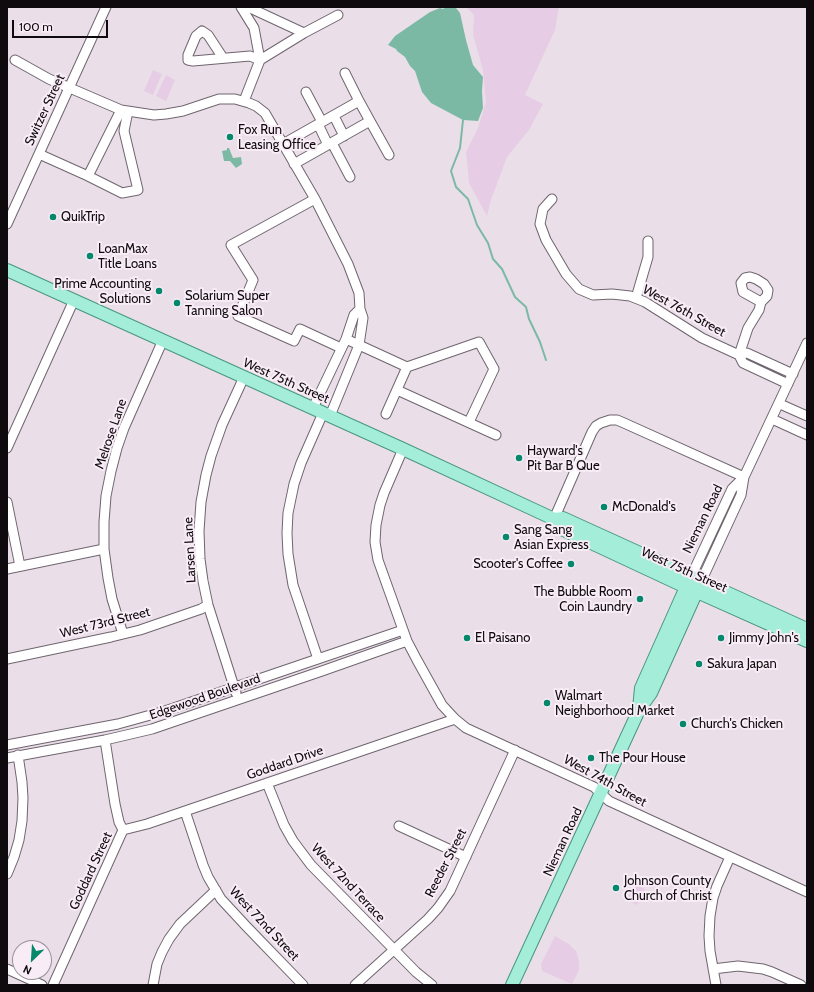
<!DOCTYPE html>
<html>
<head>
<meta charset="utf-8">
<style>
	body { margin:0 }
	#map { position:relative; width:814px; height:992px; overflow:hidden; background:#eadfe9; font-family:Cabin,sans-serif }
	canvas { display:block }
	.frame { position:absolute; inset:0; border:8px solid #0e0a0d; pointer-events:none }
	.north { position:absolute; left:12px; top:940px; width:40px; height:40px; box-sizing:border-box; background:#f8ecf7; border:1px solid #9a9299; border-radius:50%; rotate:205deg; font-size:11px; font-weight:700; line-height:16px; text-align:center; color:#0e0a0d }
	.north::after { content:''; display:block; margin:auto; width:14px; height:18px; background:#03886c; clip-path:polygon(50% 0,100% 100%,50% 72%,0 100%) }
	.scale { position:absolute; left:12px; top:20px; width:96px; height:18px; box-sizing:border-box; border:2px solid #0e0a0d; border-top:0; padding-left:5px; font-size:12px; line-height:14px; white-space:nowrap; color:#0e0a0d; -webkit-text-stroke:3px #f8ecf7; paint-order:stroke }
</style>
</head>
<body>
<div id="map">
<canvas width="814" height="992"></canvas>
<div class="frame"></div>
<div class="north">N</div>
<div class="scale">100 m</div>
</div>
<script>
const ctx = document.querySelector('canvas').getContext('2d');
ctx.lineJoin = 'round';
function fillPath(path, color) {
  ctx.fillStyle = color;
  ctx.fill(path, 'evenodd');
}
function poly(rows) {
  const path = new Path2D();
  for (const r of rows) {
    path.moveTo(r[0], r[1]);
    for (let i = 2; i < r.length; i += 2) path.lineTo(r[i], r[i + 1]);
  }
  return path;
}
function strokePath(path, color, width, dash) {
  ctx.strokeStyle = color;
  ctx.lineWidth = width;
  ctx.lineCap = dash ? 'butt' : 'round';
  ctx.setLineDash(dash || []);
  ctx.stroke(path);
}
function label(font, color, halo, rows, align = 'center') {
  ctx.font = font + ' Cabin,sans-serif';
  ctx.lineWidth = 4;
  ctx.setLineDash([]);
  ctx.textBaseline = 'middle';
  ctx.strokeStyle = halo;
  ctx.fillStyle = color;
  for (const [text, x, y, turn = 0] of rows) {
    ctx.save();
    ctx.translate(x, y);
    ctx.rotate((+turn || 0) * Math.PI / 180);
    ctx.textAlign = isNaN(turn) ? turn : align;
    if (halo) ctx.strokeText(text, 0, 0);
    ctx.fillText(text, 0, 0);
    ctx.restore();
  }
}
fillPath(poly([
	[466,7,559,7,555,30,525,95,543,104,529,130,507,157,491,200,487,216,469,183,466,152,478,128,486,102,483,70,473,35,474,15],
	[153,70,162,74,153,95,144,91],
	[166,75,175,80,166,101,156,96],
	[635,884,645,889,637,905,627,900],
	[555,936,569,944,576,951,579,961,579,970,572,984,542,971,541,964]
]), '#e6cce4');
fillPath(poly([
	[446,7,453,7,456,8,460,13,466,40,473,65,483,77,482,91,483,108,478,121,463,120,431,103,422,92,415,71,410,66,405,57,397,51,396,49,388,45,395,36,430,12,440,8,443,9],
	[227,148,229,148,233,158,241,157,242,164,236,168,230,161,224,161,222,151,227,150]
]), '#7cb9a5');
strokePath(poly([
	[463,120,460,148,451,171,456,187,468,199,477,225,488,243,493,259,502,269,515,297,526,307,529,319,540,342,546,360]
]), '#7cb9a5', 2);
const minor = poly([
	[241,7,254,28,260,60],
	[248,7,304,33],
	[223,58,208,35,202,31,196,36,188,55,188,60,193,61,250,56,260,60],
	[15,60,49,79,121,110,154,115,166,114,183,111,219,99,235,99,249,103,256,106,265,113,315,199,348,264,359,293,360,309,363,318,359,345,330,416],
	[260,60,304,33,338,15],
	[345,73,359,101],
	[306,92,322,122],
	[244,101,260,60],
	[334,116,344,136],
	[370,121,389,155],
	[318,124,328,145],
	[332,143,350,177],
	[283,144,359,101,370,121,294,164],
	[39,154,88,176,122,193,138,190,124,131,128,111],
	[88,176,121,110],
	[315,199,231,245,253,280,238,316,294,341,300,329,341,348],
	[552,199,543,209,540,224,546,240,566,274,579,289,593,295,612,294,630,296,645,302,702,338,739,355,747,353,793,374],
	[7,224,106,7],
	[636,298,648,257,648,241],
	[346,339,407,367,479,342,494,369,469,422],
	[739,355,748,328,759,310,761,302,767,296,768,290,764,284,756,279,750,277,745,278,741,283,743,292,761,302],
	[739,355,743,363,788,384],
	[397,390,496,435],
	[780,404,807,416],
	[313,408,346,339,354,315,360,309],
	[386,414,407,367],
	[772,419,807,435],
	[7,448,74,300],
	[403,449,384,493,380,505,376,525,375,542,378,560,407,641,417,660,442,705,455,719,466,728,594,787,609,801,807,892],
	[7,502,20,566],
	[554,519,592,432,596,426,601,423,610,420,617,420,624,423,744,477],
	[7,569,104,549],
	[689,581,732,489,744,477],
	[699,586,741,495,744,477,807,343],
	[123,634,112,599,108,578,104,549,104,522,106,496,111,471,117,448,124,428,163,340],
	[7,659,111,637,140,630,201,609,208,605],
	[318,659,293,585,288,554,287,533,288,513,294,484,301,463,323,413],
	[236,693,208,605,203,581,200,559,199,531,201,502,206,475,211,456,222,425,244,377],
	[7,745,118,724,165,711,403,630],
	[7,758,105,740,152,729,322,671,407,641],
	[267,783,284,825,293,841,311,865,416,972,432,985],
	[185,811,203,865,208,877,221,899,246,926,303,985],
	[399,826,466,857],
	[123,830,147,824,455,719],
	[7,874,14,857,19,840,22,821,23,798,22,782,18,755],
	[7,969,42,985],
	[713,969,738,966,763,969,772,972,801,985],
	[53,985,123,830,119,822,115,804,105,740],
	[153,985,157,964,162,952,169,939,180,924,216,890],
	[355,985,428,919,438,908,450,891,515,750],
	[716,985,710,951,709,936,710,916,713,898,717,886,730,857]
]);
const major = poly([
	[7,270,403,449,554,519,563,518,807,629],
	[554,519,557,527,677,583,807,641],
	[639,709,641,688,686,587],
	[512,985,639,710,651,693,697,591]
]);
strokePath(minor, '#6f656e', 11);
strokePath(major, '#489680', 14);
strokePath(minor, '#fff', 9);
strokePath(major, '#a4edd8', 12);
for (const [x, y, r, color] of [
	[230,137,4,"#03886c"],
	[53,217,4,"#03886c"],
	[90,256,4,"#03886c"],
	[159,291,4,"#03886c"],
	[177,303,4,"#03886c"],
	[519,458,4,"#03886c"],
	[604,507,4,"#03886c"],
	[506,537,4,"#03886c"],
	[571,564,4,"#03886c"],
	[640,599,4,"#03886c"],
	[467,638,4,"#03886c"],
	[721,638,4,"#03886c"],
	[699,664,4,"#03886c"],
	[547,703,4,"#03886c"],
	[683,724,4,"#03886c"],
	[591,758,4,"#03886c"],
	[616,888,4,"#03886c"]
]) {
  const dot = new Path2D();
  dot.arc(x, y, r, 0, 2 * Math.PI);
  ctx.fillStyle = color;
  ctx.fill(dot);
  strokePath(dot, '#f8ecf7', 1.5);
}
label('13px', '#0e0a0d', '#f8ecf7', [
	["Switzer Street",45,110,-65],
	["West 76th Street",684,311,29],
	["West 75th Street",286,381,24],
	["Melrose Lane",111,434,-71],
	["Nieman Road",703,519,-64],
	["Larsen Lane",190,550,-93],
	["West 75th Street",684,570,24],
	["West 73rd Street",105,623,-14],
	["Edgewood Boulevard",205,697,-19],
	["Goddard Drive",285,763,-19],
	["West 74th Street",605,781,29],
	["Nieman Road",563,842,-65],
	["Reeder Street",446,863,-63],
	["Goddard Street",91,871,-65],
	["West 72nd Terrace",348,883,47],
	["West 72nd Street",264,924,47]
]);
label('13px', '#0e0a0d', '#f8ecf7', [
	["Fox Run",238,130],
	["Leasing Office",238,145],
	["QuikTrip",61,217],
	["LoanMax",98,249],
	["Title Loans",98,264],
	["Prime Accounting",151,284,"right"],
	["Solutions",151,299,"right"],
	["Solarium Super",185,296],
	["Tanning Salon",185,311],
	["Hayward's",527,451],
	["Pit Bar B Que",527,466],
	["McDonald's",612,507],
	["Sang Sang",514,530],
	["Asian Express",514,545],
	["Scooter's Coffee",563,564,"right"],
	["The Bubble Room",632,592,"right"],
	["Coin Laundry",632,607,"right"],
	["El Paisano",475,638],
	["Jimmy John's",729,638],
	["Sakura Japan",707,664],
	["Walmart",555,696],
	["Neighborhood Market",555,711],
	["Church's Chicken",691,724],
	["The Pour House",599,758],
	["Johnson County",624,881],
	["Church of Christ",624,896]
], 'left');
</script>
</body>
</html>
